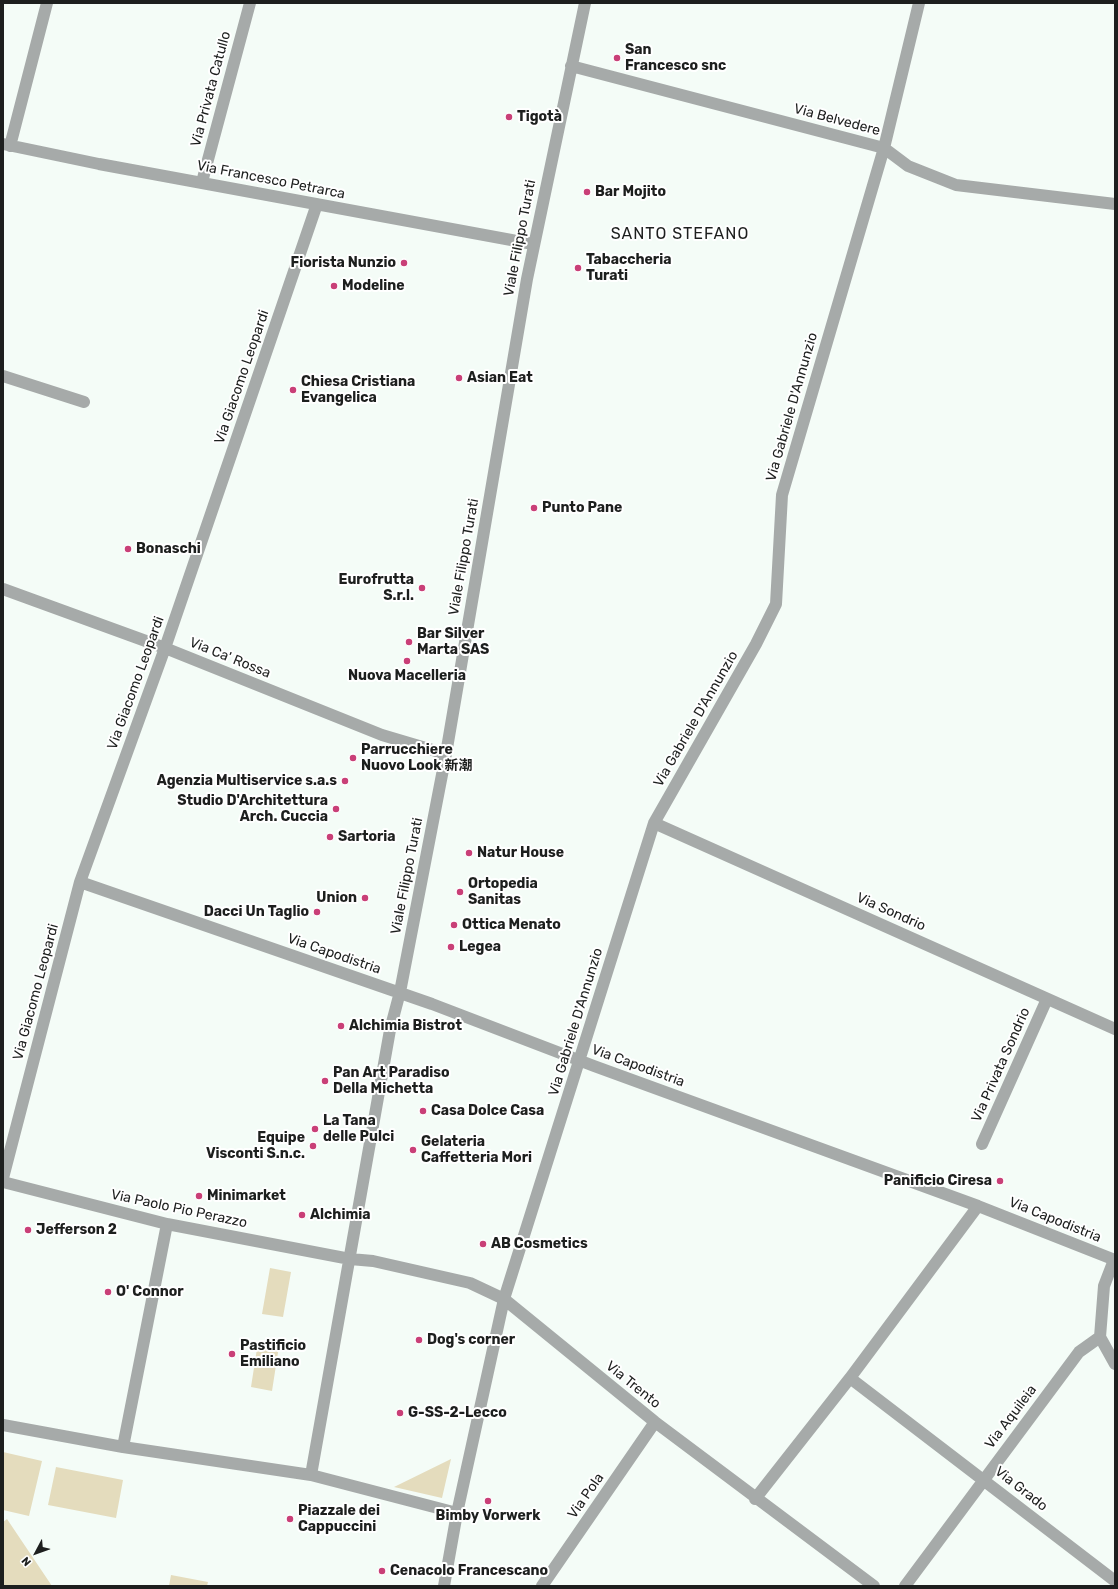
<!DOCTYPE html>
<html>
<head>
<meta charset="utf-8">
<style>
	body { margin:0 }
	#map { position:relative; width:1118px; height:1589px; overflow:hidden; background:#f4fcf7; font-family:Rubik,sans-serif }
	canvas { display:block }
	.frame { position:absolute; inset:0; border:4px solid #1d1f1e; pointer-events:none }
	.north { position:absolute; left:16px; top:1533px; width:40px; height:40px; -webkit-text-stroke:3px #fff; paint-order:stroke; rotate:229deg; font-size:11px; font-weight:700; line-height:16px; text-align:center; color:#1d1f1e }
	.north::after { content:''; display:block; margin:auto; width:14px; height:18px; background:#1d1f1e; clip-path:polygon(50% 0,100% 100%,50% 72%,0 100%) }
</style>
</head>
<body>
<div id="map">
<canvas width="1118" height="1589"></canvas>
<div class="frame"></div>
<div class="north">N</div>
</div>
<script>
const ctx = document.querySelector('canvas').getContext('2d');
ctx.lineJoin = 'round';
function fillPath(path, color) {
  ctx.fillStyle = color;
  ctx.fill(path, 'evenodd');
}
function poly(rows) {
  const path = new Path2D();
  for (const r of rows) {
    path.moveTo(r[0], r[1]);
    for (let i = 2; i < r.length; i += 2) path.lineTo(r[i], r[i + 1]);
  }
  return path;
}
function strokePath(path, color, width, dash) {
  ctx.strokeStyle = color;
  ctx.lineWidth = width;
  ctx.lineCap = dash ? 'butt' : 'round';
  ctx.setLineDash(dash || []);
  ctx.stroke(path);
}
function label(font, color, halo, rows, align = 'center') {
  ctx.font = font + ' Rubik,"Noto Sans SC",sans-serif';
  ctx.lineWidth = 4;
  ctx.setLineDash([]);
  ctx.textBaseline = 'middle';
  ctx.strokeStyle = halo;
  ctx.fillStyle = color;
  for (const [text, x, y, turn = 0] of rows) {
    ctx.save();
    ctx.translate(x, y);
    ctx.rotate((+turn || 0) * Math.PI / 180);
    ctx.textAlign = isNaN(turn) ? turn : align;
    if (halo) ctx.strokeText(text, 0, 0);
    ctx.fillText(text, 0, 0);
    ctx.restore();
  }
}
fillPath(poly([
	[270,1268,291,1272,283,1317,262,1314],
	[258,1342,279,1346,272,1391,251,1387],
	[3,1452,42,1461,29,1516,3,1510],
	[451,1459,442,1498,394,1487],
	[56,1467,123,1480,116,1518,48,1505],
	[7,1519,52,1586,3,1586,3,1522],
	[171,1575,208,1582,207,1586,169,1586]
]), '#e4dcbd');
strokePath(poly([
	[571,66,884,148,908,166,956,185,1115,204],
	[3,144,99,164,533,244],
	[10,146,47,3],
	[202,182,250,3],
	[3,376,84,402],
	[3,589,165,648,382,735,446,754],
	[654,823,1115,1029],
	[80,882,432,1004,594,1066,978,1206,1115,1260],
	[982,1144,1047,999],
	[3,1178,80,882,165,648,317,204],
	[3,1182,167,1224,350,1259,373,1261,470,1283,504,1299,655,1422,874,1586],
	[1100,1337,1115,1364],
	[850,1378,1115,1581],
	[3,1425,123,1447,311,1475,457,1513],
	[123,1447,167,1224],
	[311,1475,390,1030,400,992,446,754,527,279,585,3],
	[755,1499,850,1378,978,1206],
	[444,1586,457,1513,504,1299,654,823,756,644,776,604,782,495,884,148,919,3],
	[542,1586,655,1422],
	[905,1586,1079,1352,1100,1337,1104,1286,1114,1260]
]), '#a6aaa9', 12);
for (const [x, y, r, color] of [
	[617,58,4,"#c93f77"],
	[509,117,4,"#c93f77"],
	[587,192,4,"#c93f77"],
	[404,263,4,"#c93f77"],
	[578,268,4,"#c93f77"],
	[334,286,4,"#c93f77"],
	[459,378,4,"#c93f77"],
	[293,390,4,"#c93f77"],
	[534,508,4,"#c93f77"],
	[128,549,4,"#c93f77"],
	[422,588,4,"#c93f77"],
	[409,642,4,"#c93f77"],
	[407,661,4,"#c93f77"],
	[353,758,4,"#c93f77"],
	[345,781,4,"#c93f77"],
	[336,809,4,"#c93f77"],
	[330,837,4,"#c93f77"],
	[469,853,4,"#c93f77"],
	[460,892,4,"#c93f77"],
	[365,898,4,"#c93f77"],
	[317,912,4,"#c93f77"],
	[454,925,4,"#c93f77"],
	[451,947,4,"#c93f77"],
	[341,1026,4,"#c93f77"],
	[325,1081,4,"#c93f77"],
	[423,1111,4,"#c93f77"],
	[315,1129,4,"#c93f77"],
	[313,1146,4,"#c93f77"],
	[413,1150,4,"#c93f77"],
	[1000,1181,4,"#c93f77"],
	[199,1196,4,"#c93f77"],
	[302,1215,4,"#c93f77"],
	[28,1230,4,"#c93f77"],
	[483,1244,4,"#c93f77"],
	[108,1292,4,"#c93f77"],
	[419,1340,4,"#c93f77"],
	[232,1354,4,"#c93f77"],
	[400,1413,4,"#c93f77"],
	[488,1501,4,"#c93f77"],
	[290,1519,4,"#c93f77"],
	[382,1571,4,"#c93f77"]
]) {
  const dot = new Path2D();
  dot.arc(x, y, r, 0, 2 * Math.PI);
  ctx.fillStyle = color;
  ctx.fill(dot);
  strokePath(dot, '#fff', 1.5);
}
label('bold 14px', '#1d1f1e', '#fff', [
	["San",625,50],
	["Francesco snc",625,66],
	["Tigotà",517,117],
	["Bar Mojito",595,192],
	["Tabaccheria",586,260],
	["Turati",586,276],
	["Fiorista Nunzio",396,263,"right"],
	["Modeline",342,286],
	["Asian Eat",467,378],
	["Chiesa Cristiana",301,382],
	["Evangelica",301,398],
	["Punto Pane",542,508],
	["Bonaschi",136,549],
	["Eurofrutta",414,580,"right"],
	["S.r.l.",414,596,"right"],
	["Bar Silver",417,634],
	["Marta SAS",417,650],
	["Nuova Macelleria",407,676,"center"],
	["Parrucchiere",361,750],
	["Nuovo Look 新潮",361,766],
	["Agenzia Multiservice s.a.s",337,781,"right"],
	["Studio D'Architettura",328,801,"right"],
	["Arch. Cuccia",328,817,"right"],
	["Sartoria",338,837],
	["Natur House",477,853],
	["Ortopedia",468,884],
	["Sanitas",468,900],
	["Union",357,898,"right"],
	["Dacci Un Taglio",309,912,"right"],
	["Ottica Menato",462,925],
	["Legea",459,947],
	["Alchimia Bistrot",349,1026],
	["Pan Art Paradiso",333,1073],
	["Della Michetta",333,1089],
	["Casa Dolce Casa",431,1111],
	["La Tana",323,1121],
	["delle Pulci",323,1137],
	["Equipe",305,1138,"right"],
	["Visconti S.n.c.",305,1154,"right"],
	["Gelateria",421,1142],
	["Caffetteria Mori",421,1158],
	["Panificio Ciresa",992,1181,"right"],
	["Minimarket",207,1196],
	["Alchimia",310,1215],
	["Jefferson 2",36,1230],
	["AB Cosmetics",491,1244],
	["O' Connor",116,1292],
	["Dog's corner",427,1340],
	["Pastificio",240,1346],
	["Emiliano",240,1362],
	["G-SS-2-Lecco",408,1413],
	["Piazzale dei",298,1511],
	["Cappuccini",298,1527],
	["Bimby Vorwerk",488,1516,"center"],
	["Cenacolo Francescano",390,1571]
], 'left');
label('14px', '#1d1f1e', '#fff', [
	["Via Privata Catullo",211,89,-75],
	["Via Belvedere",837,120,15],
	["Via Francesco Petrarca",271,180,11],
	["Viale Filippo Turati",520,238,-79],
	["Via Giacomo Leopardi",242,377,-71],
	["Via Gabriele D'Annunzio",792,407,-74],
	["Viale Filippo Turati",464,557,-80],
	["Via Ca' Rossa",230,658,22],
	["Via Giacomo Leopardi",136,683,-70],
	["Via Gabriele D'Annunzio",696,719,-60],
	["Viale Filippo Turati",407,876,-79],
	["Via Sondrio",891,912,24],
	["Via Capodistria",334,954,19],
	["Via Giacomo Leopardi",36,992,-75],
	["Via Gabriele D'Annunzio",576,1022,-73],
	["Via Privata Sondrio",1001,1065,-66],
	["Via Capodistria",638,1066,20],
	["Via Paolo Pio Perazzo",179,1209,12],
	["Via Capodistria",1055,1220,22],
	["Via Trento",633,1385,39],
	["Via Aquileia",1011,1417,-53],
	["Via Grado",1021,1489,38],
	["Via Pola",586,1496,-55]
]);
ctx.letterSpacing = '1px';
label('16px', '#1d1f1e', '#fff', [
	["SANTO STEFANO",680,234]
]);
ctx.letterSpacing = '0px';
</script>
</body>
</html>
